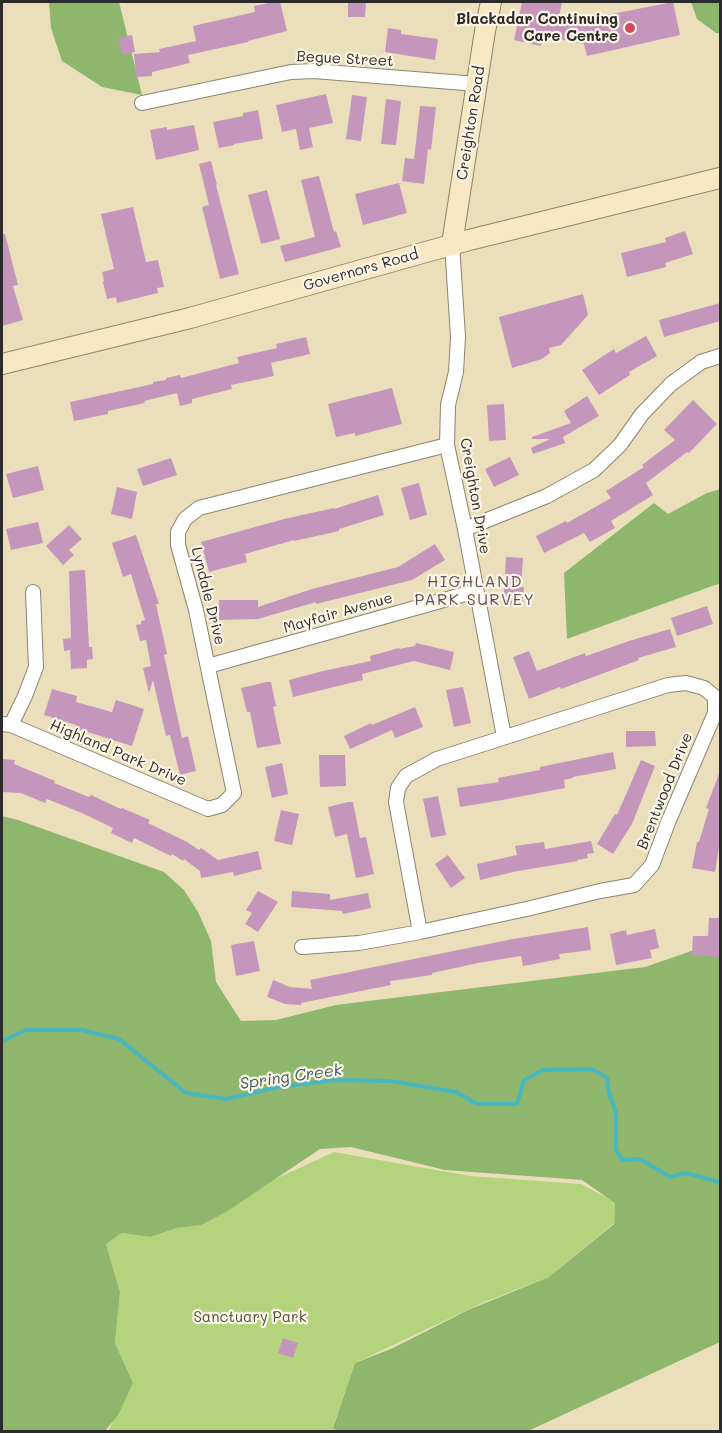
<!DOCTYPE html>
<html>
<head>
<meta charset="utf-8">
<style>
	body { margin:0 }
	#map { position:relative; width:722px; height:1433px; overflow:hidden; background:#eadfba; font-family:Mali,sans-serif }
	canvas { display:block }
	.frame { position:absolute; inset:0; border:3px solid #2b2b2b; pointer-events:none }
</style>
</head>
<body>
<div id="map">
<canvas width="722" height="1433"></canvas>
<div class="frame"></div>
</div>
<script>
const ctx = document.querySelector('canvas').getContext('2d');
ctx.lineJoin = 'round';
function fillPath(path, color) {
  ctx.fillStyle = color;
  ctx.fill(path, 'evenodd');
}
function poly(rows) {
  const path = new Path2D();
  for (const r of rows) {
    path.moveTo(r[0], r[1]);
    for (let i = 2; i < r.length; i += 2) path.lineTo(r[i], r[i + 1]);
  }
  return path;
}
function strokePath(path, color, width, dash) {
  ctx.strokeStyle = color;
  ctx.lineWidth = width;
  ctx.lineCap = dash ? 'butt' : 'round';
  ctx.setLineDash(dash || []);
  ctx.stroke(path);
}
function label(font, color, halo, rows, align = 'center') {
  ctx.font = font + ' Mali,sans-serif';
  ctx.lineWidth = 4.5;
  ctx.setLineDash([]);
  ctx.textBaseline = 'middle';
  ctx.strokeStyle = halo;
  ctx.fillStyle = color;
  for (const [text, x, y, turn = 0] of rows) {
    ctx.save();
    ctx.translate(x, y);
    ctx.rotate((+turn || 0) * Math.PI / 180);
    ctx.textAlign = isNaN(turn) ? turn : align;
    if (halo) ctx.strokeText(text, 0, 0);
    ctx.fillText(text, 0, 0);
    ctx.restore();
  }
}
fillPath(poly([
	[334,1152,470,1176,581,1184,615,1202,614,1223,549,1277,484,1302,355,1363,333,1427,337,1431,108,1431,133,1383,115,1343,120,1292,106,1244,122,1233,150,1237]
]), '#b3d47c');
fillPath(poly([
	[49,2,119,2,142,95,102,87,62,61,51,28],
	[691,2,720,2,720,33,716,33,697,19],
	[720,489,720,584,715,585,567,639,564,573,654,503,668,514,707,493],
	[2,816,18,820,164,872,184,890,198,912,211,941,216,982,241,1021,276,1020,336,1005,645,967,706,946,720,916,720,1342,528,1431,338,1431,333,1428,355,1363,393,1348,468,1310,549,1277,614,1224,615,1203,582,1180,445,1170,351,1147,320,1149,226,1212,201,1225,176,1228,150,1237,122,1233,106,1244,120,1292,115,1343,133,1383,118,1415,105,1431,2,1432]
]), '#8eb66c');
strokePath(poly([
	[2,1041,26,1030,82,1030,119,1039,186,1093,226,1099,278,1087,334,1080,391,1081,456,1092,477,1104,517,1104,524,1080,543,1070,592,1069,607,1078,609,1093,616,1112,616,1149,622,1160,640,1159,670,1177,685,1173,720,1182]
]), '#48b7c0', 4);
fillPath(poly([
	[274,2,280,2,287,31,248,41,248,42,188,55,190,63,152,72,152,76,136,77,134,54,160,52,159,49,196,41,193,26,255,12,254,6],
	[348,2,366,2,365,17,348,17],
	[522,2,562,2,559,17,581,20,673,2,680,35,587,56,584,44,543,36,541,46,514,40],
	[388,28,401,30,401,34,438,39,435,60,385,52],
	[132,35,135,52,122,55,118,38],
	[326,94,333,123,309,128,313,147,300,150,296,129,282,132,276,105],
	[352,95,367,97,361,141,346,139],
	[386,99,401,101,396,145,381,144],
	[420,106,436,107,431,150,428,149,424,184,402,181,405,158,414,159],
	[258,110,263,139,234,144,234,145,219,148,213,122,243,116,243,113],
	[194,125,199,150,156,160,150,130,167,127,167,130],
	[211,161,217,185,216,185,239,274,220,279,202,207,209,205,199,164],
	[319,176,334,232,336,231,341,247,285,262,280,246,315,237,301,180],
	[399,183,407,213,363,225,355,194],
	[267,190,280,239,261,244,248,195],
	[133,207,146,262,158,260,164,287,157,288,158,293,117,303,116,297,107,299,103,282,104,281,102,272,114,269,101,214],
	[685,231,693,254,665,263,666,267,627,277,621,253,666,242,665,238],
	[2,234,5,234,18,285,13,286,23,320,2,326],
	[583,294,588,315,561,345,549,348,550,353,542,359,512,368,499,317],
	[720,303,720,321,664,337,659,320],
	[646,336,657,356,629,372,630,375,599,395,582,370,614,349,616,353],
	[306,337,310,354,271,363,274,376,231,385,232,389,192,399,192,403,180,406,177,393,144,401,145,403,108,411,108,414,74,421,70,402,153,384,153,382,166,380,166,378,180,375,181,378,239,363,237,357,277,348,276,344],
	[392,388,402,424,355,436,355,433,336,437,328,404],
	[587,396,599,416,563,437,565,443,533,454,531,448,550,439,532,439,532,437,571,423,564,411],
	[693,400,717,424,689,453,687,452,646,483,653,495,611,521,615,528,590,542,584,533,544,553,536,536,566,521,567,523,611,498,606,491,644,467,642,465,675,440,664,430],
	[504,404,506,440,489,441,487,405],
	[510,457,519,475,494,487,485,469],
	[171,458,177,475,143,486,137,469],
	[38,466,44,490,13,498,6,474],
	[419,483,427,515,410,520,401,488],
	[117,487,137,492,132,519,111,514],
	[378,495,384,515,339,529,339,531,294,541,294,540,245,554,247,562,209,572,201,542,284,519,334,508,334,509],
	[38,522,43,543,11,550,6,529],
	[69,525,82,539,69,550,74,555,63,565,46,546],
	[136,535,159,604,156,604,167,654,164,655,182,738,188,736,196,771,180,775,170,735,166,736,153,680,149,693,143,668,151,666,146,640,140,641,136,625,141,624,141,621,145,620,131,574,123,577,112,543],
	[435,544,445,560,412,580,316,604,316,602,258,619,219,620,219,600,258,600,258,607,312,589,398,567],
	[506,557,523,558,521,587,524,587,522,606,503,604],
	[85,570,89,647,92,647,93,659,87,660,87,668,71,669,70,650,64,651,63,639,71,638,69,571],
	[707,606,713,624,677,636,671,618],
	[670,629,676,647,638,658,639,660,561,689,560,687,529,699,513,657,529,651,537,671,585,653,586,656,632,640],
	[416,643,454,652,450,670,414,661,362,674,363,680,293,697,289,680,323,671,371,661,370,656,399,648,399,649,415,646],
	[267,682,271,682,276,706,273,707,281,744,257,748,250,712,247,712,241,688],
	[463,687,471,723,454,727,446,690],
	[52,689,77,696,76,702,112,712,116,700,144,709,132,746,75,728,76,725,44,715],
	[415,707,423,727,395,738,392,730,350,749,344,736,371,723,372,725],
	[626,731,655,731,656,746,626,747],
	[613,752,616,769,573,777,573,778,564,780,565,788,502,800,460,807,457,788,499,782,498,778,540,770,540,767],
	[319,755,345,755,346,786,320,787],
	[2,759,15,760,14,764,55,781,54,783,89,797,91,795,121,809,122,808,150,820,148,823,187,842,199,850,201,848,218,860,258,851,262,869,234,876,233,872,201,878,200,871,184,859,183,861,172,854,171,856,134,838,132,843,111,833,113,828,82,813,47,799,45,803,21,793,2,792],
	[641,760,655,766,632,824,613,854,597,844,615,814,617,815],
	[282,763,288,794,272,798,265,767],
	[720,771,720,841,715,872,692,868,697,842,699,842,709,809,706,808],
	[438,796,446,835,431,838,423,799],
	[348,802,353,802,360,838,366,837,374,874,356,878,347,834,335,837,328,807],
	[281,810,299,814,292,845,274,841],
	[591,841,594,853,587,854,588,858,577,860,578,861,513,872,480,880,477,864,517,855,515,846,544,842,545,849],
	[448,855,465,878,451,888,435,864],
	[258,891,278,902,258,932,245,924,252,913,246,910],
	[292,891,330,894,330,900,368,893,371,908,343,914,342,911,291,907],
	[709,918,720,918,720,957,692,955,693,936,708,936],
	[588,927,591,950,559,954,560,959,523,966,521,956,478,963,432,973,432,975,390,981,391,985,301,1003,301,1005,285,1004,267,997,273,980,290,987,312,989,310,980,513,939],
	[655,929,659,948,650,950,652,958,616,965,610,934,626,930,627,935],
	[254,941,260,971,236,976,231,945],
	[283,1338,298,1343,293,1358,278,1353]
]), '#c596bc');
const street = poly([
	[142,103,291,72,314,71,477,84],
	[452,244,458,337,456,372,448,405,447,445,465,529,504,737],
	[465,529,547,496,594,470,620,445,642,414,671,384,701,362,720,356],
	[208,666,476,591],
	[2,724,11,725,208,809,222,805,234,793,196,610,178,545,178,532,185,519,199,508,447,445],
	[11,725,25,696,36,667,33,592],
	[302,947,359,943,420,932,531,908,600,891,634,885,652,865,669,820,715,713,715,697,704,688,686,683,668,685,437,759,406,776,398,788,396,802,420,932]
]);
const secondary = poly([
	[452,244,485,31,491,2],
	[2,364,190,318,469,240,720,178]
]);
strokePath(street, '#8a8572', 16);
strokePath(secondary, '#8a8572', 22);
strokePath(street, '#fff', 14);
strokePath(secondary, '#f7e8c3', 20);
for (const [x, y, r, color] of [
	[630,28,6,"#d1495b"]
]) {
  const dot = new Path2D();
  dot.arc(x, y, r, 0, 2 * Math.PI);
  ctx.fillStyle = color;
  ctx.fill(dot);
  strokePath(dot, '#fcf5e5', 2);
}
label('bold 15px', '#2b2b2b', '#fcf5e5', [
	["Blackadar Continuing",618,19],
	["Care Centre",618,36]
], 'right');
label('15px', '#2b2b2b', '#fcf5e5', [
	["Begue Street",345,59,3],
	["Creighton Road",471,123,-81],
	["Governors Road",361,270,-16],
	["Creighton Drive",475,496,80],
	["Lyndale Drive",208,596,76],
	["Mayfair Avenue",338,613,-16],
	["Highland Park Drive",118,753,23],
	["Brentwood Drive",665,791,-68]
]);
label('15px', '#4d553f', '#fcf5e5', [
	["Sanctuary Park",250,1317]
]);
ctx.letterSpacing = '1.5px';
label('16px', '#61505e', '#fcf5e5', [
	["HIGHLAND",475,582],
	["PARK SURVEY",475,600]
]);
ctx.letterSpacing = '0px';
label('italic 16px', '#355c5f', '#fcf5e5', [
	["Spring Creek",291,1077,-8]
]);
</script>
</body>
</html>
